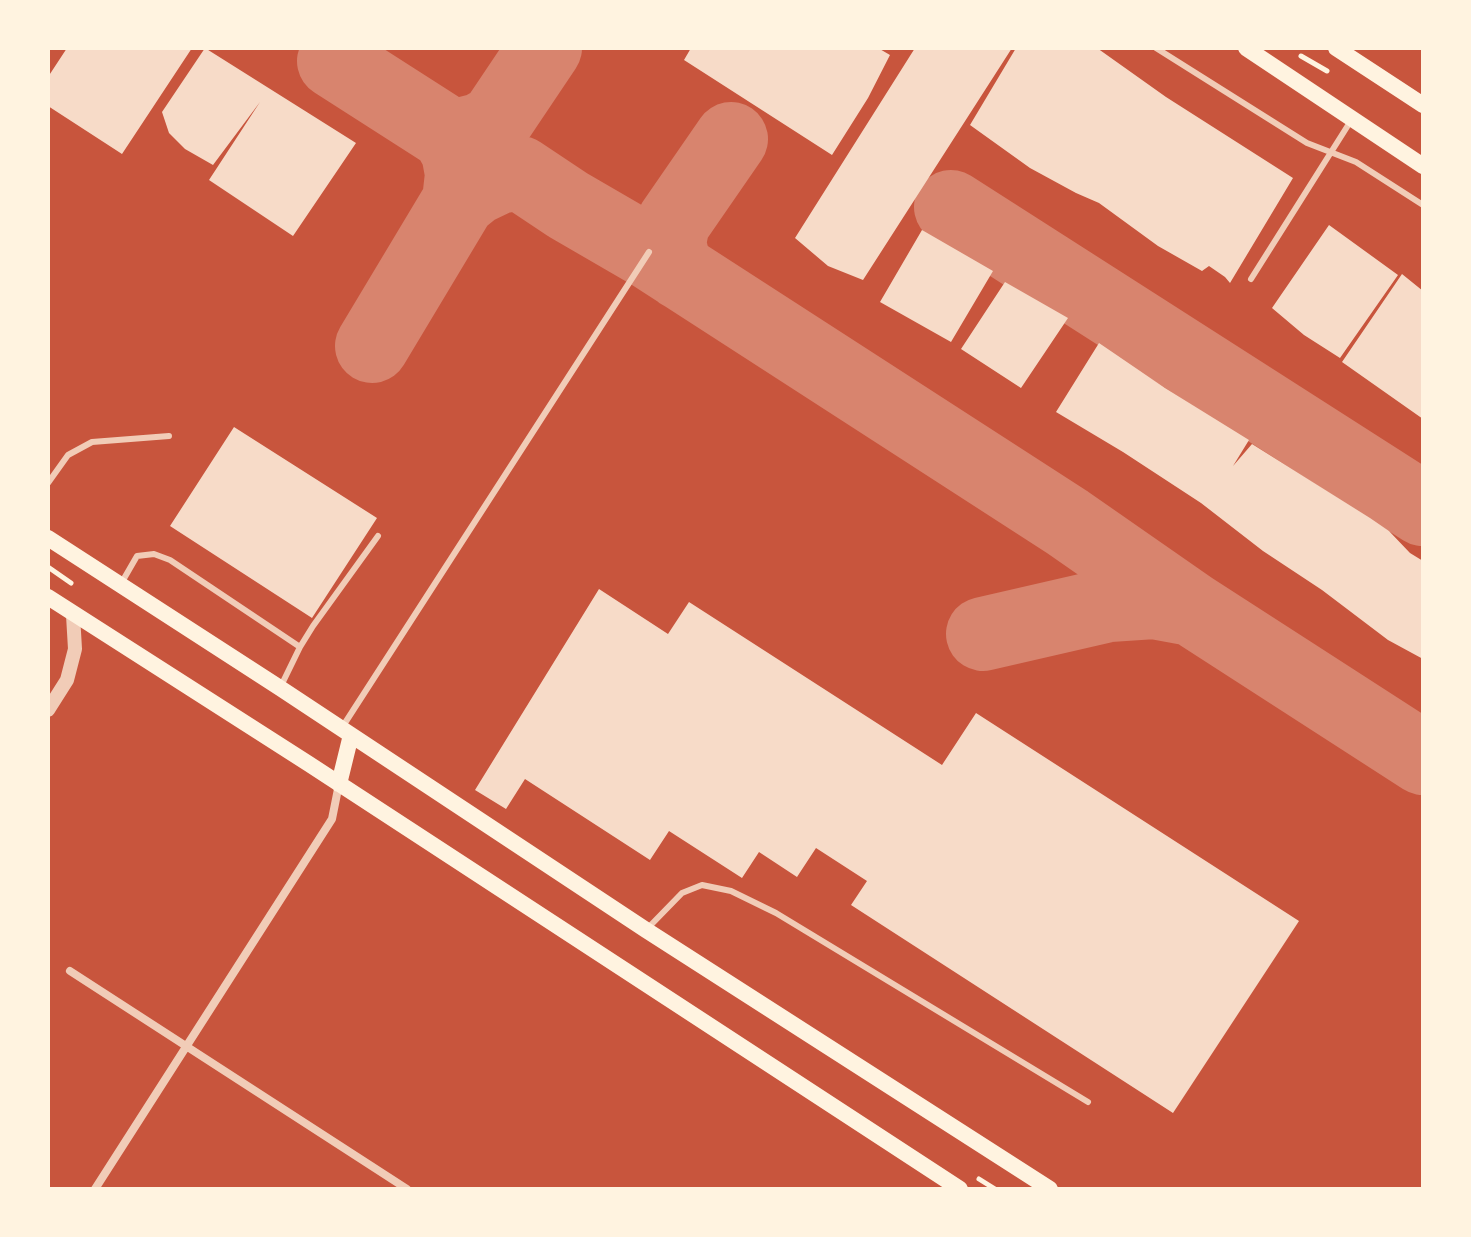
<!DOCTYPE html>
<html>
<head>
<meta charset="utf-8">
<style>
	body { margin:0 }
	#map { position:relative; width:1471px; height:1237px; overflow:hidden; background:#c8553d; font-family:Arial,sans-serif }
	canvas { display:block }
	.frame { position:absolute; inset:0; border:50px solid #fff3e0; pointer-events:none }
</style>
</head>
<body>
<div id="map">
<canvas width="1471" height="1237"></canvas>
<div class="frame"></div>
</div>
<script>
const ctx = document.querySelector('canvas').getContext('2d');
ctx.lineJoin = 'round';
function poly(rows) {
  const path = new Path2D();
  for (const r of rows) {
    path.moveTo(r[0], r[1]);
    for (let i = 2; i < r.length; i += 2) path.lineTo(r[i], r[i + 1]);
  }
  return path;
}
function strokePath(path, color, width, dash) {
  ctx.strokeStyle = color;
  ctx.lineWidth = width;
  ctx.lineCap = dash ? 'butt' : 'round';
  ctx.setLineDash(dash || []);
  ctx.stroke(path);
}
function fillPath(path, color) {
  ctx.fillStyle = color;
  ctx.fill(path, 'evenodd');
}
strokePath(poly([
	[545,48,496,121,480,130,464,134,448,134,458,152,462,174,459,201,475,188,498,177,520,173,568,205,649,252,1067,522,1192,609,1423,758],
	[334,61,448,134],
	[951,207,1423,509],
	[681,273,673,260,669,243,673,223,731,139],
	[372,346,459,201],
	[983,634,1109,605,1154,602,1192,609]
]), '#d8846e', 74);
fillPath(poly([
	[67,48,192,48,122,154,48,106,48,77],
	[205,48,356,143,293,236,209,180,260,102,213,165,185,149,169,133,162,112],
	[691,48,878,48,890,55,868,98,832,155,684,60],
	[915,48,1012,48,863,280,828,266,795,238],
	[1016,48,1097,48,1166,97,1293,178,1230,283,1225,277,1209,266,1202,271,1158,246,1099,203,1076,193,1030,168,970,125],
	[1329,225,1398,275,1340,358,1304,335,1272,308],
	[922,230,993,271,951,342,880,302],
	[1402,274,1423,291,1423,419,1342,362],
	[1005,282,1068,318,1021,388,961,349],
	[1099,343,1165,388,1249,440,1233,466,1252,444,1370,518,1389,531,1410,553,1423,561,1423,659,1388,640,1322,590,1263,551,1201,503,1123,452,1056,412],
	[234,427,377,518,312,618,170,526],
	[599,589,668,634,689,602,942,765,976,713,1299,921,1173,1113,851,905,867,881,816,848,797,877,759,852,742,878,669,831,650,860,525,779,506,809,475,790]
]), '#f7dbc8');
strokePath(poly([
	[1301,56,1327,71],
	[48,567,71,583],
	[979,1179,995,1189]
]), '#fff3e0', 5);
strokePath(poly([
	[1156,48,1307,143,1356,162,1423,205],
	[1251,279,1352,119],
	[48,483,68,455,92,442,169,436],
	[122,582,137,556,154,554,170,560,300,647],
	[280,688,300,647,313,626,378,536],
	[343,726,649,252],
	[646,930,682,893,702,885,731,891,776,913,1088,1102]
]), '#f1ccb7', 6);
strokePath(poly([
	[70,971,407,1189],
	[95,1189,332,819,339,784]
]), '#f1ccb7', 8);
strokePath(poly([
	[48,710,67,680,75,649,73,615]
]), '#f1ccb7', 14);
strokePath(poly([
	[1246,48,1423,166],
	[1336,48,1423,105],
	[48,538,280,688,646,930,1050,1189],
	[48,597,309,764,960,1189],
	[339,784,351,735]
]), '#fff3e0', 16);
</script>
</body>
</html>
